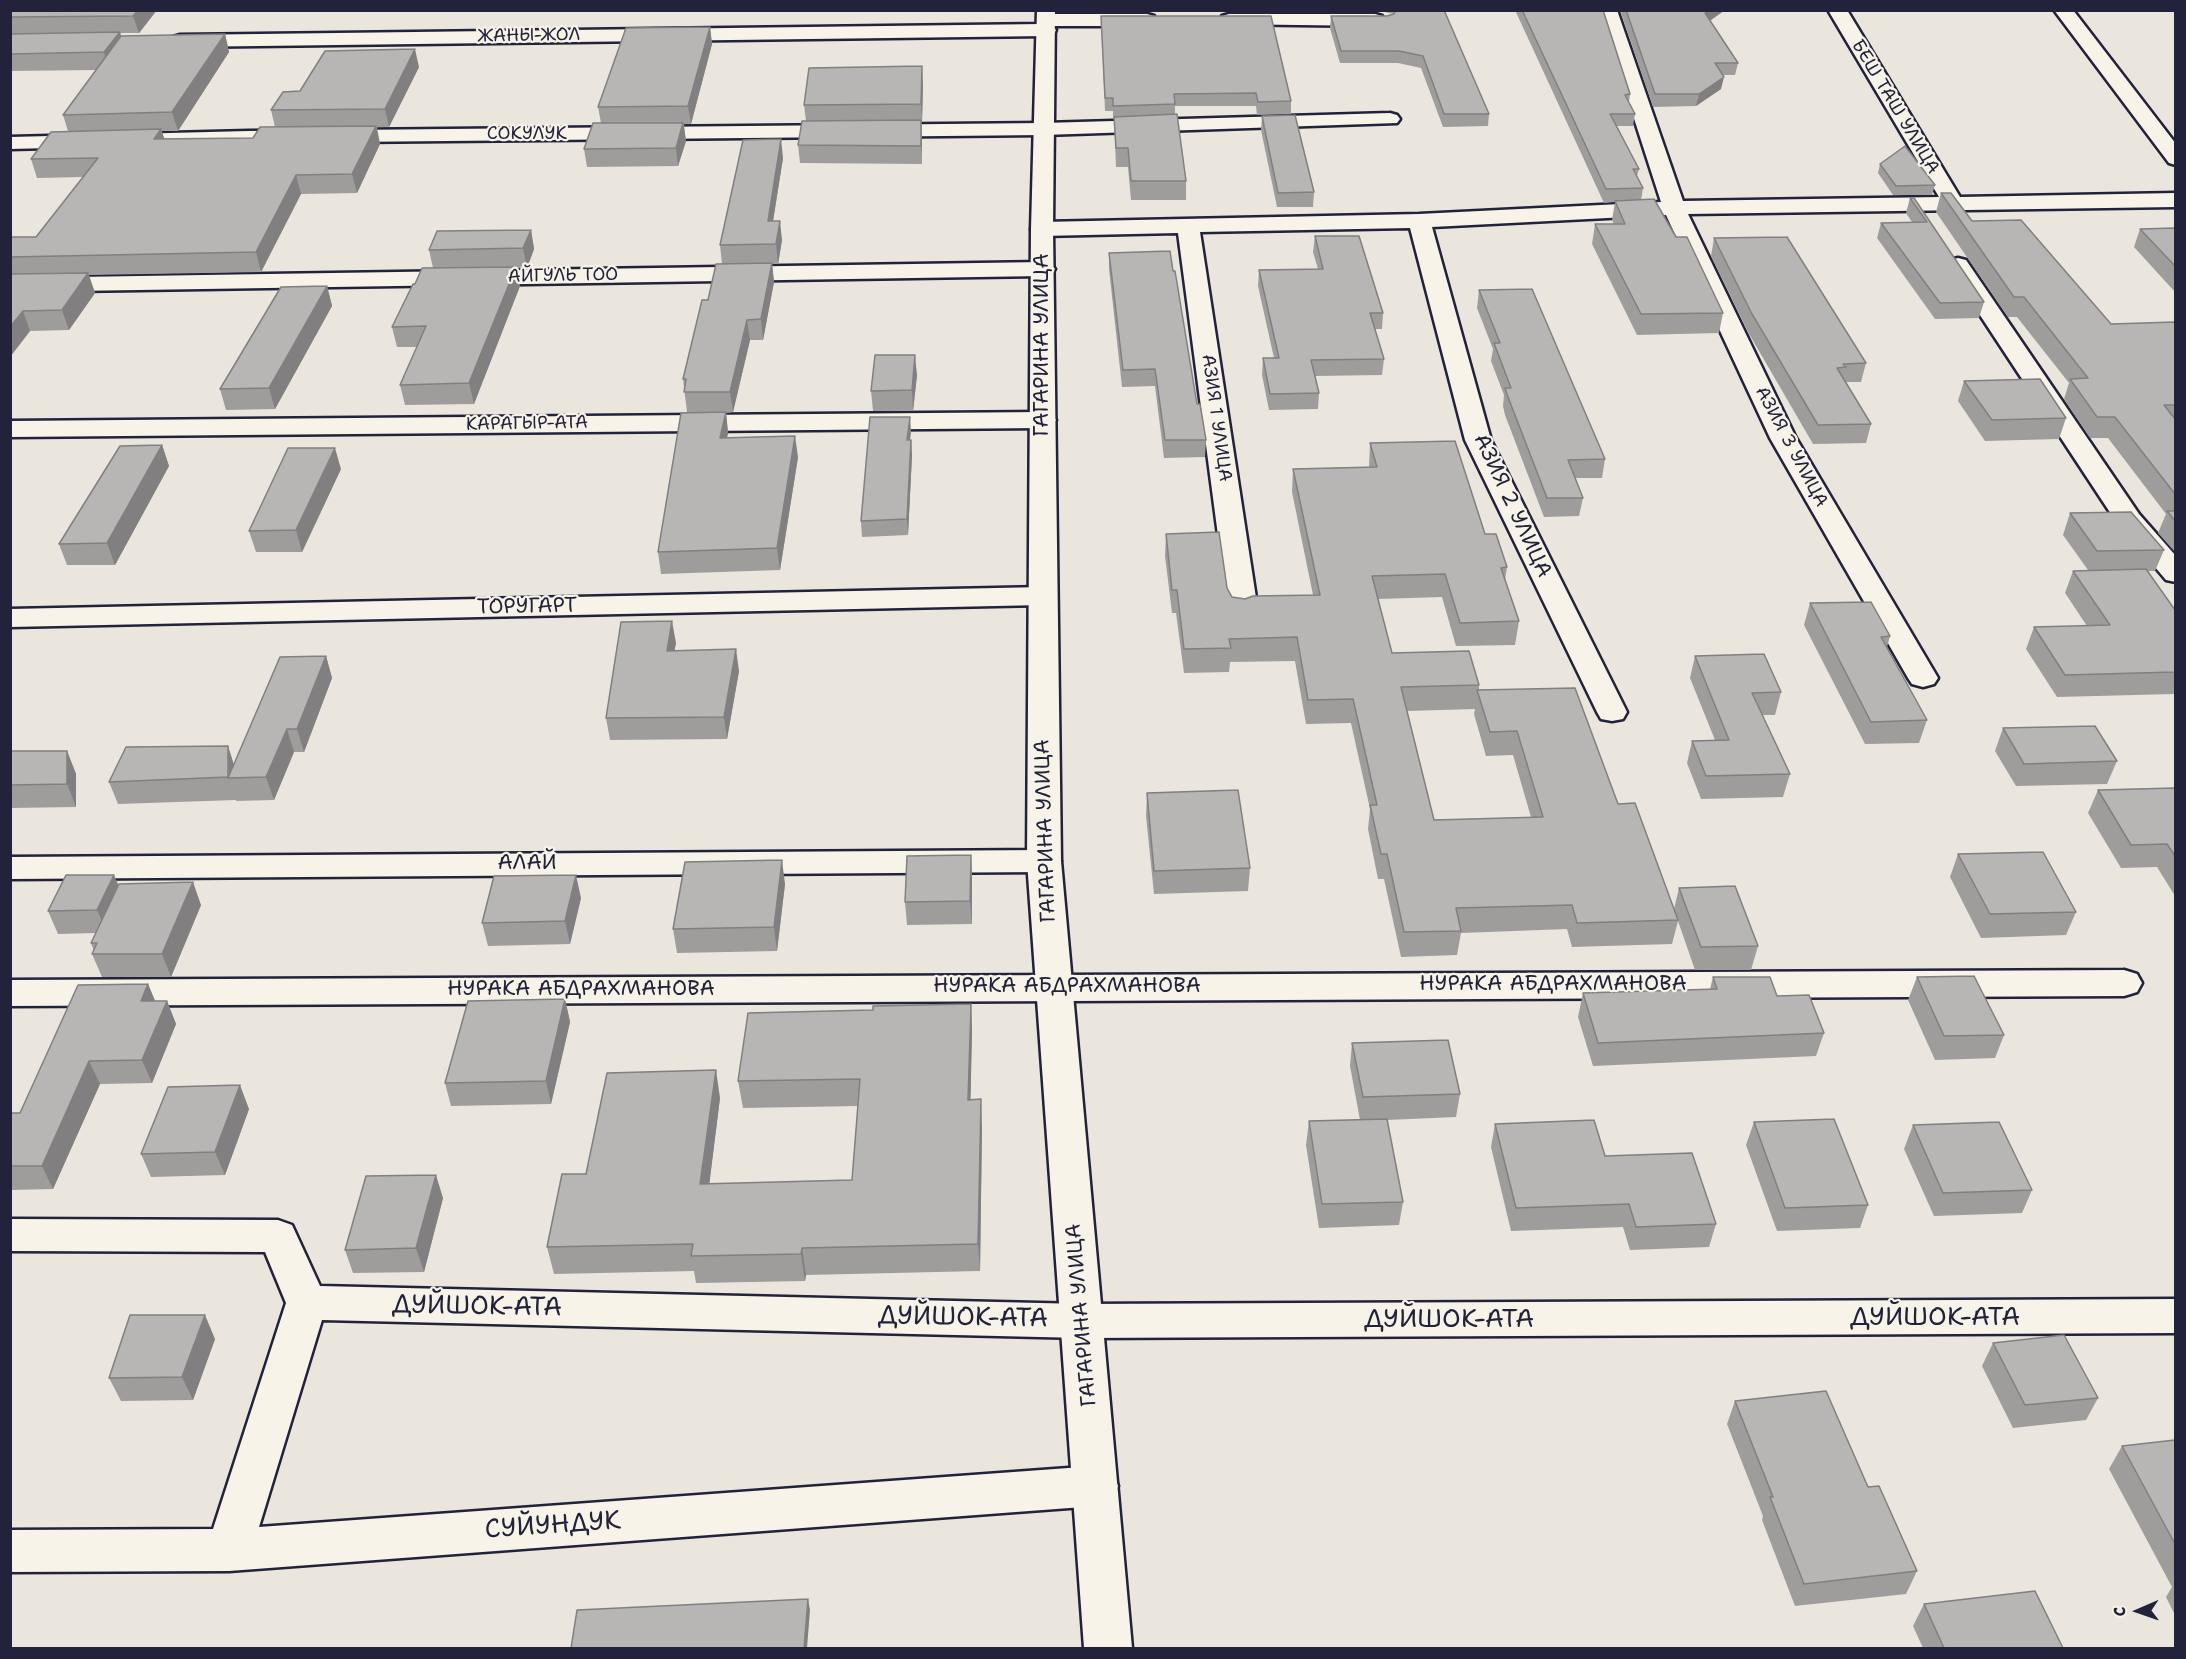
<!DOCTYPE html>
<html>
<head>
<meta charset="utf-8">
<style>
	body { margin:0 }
	#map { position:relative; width:2186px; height:1659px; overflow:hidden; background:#eae6de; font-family:"Shantell Sans",sans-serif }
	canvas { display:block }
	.frame { position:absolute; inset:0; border:12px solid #22223b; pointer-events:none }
	.north { position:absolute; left:2108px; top:1581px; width:60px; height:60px; -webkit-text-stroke:4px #f7f3e8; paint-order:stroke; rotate:268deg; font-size:16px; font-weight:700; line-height:24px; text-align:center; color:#22223b }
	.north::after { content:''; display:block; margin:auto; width:21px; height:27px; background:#22223b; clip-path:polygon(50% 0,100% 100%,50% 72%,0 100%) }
</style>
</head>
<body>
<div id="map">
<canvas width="2186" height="1659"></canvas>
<div class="frame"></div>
<div class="north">С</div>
</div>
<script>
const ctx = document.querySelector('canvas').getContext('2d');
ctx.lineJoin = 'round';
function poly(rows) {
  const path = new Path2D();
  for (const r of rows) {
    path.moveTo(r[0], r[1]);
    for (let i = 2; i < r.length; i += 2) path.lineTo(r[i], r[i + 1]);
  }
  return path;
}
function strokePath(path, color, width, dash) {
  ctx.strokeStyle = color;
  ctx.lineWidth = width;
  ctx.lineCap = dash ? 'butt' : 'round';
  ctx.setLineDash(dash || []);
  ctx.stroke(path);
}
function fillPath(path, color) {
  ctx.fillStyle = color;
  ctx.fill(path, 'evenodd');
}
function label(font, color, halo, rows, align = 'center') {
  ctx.font = font + ' "Shantell Sans",sans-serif';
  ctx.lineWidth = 4.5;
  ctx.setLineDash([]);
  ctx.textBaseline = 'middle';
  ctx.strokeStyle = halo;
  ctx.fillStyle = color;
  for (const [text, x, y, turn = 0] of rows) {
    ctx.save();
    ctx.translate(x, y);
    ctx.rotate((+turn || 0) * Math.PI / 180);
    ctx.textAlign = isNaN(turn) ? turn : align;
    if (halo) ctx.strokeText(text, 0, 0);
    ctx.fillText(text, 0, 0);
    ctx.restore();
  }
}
const street = poly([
	[1599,10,1617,10,1683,201,1939,197,1828,10,1847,10,1960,197,2176,193,2176,207,1688,214,1796,438,1938,678,1934,684,1923,687,1912,684,1908,678,1770,438,1666,215,1432,227,1491,440,1627,712,1623,719,1612,721,1601,719,1597,712,1465,440,1410,228,1200,232,1258,611,1253,617,1243,620,1233,617,1228,611,1178,233,1042,236,1034,234,1031,229,1034,224,1042,222,1419,214,1661,202,1599,10],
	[2054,10,2073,10,2176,144,2176,165,2169,163,2054,10],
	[1047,14,1147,14,1154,16,1156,20,1154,24,1147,26,1052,26,1056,30,1054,34,1047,36,180,47,173,45,171,41,173,37,180,35,1042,24,1038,20,1040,16,1047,14],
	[1229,14,1375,14,1382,16,1384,20,1382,24,1375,26,1222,24,1220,20,1222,16,1229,14],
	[1390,113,1397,115,1400,119,1397,123,1044,135,249,143,10,149,10,137,249,131,1044,123,1390,113],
	[1958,258,1966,260,2139,514,2176,556,2176,582,2166,580,2115,520,1947,265,1950,260,1958,258],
	[1043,262,1051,264,1055,269,1051,274,1043,276,10,292,10,278,1043,262],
	[1043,412,1052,415,1056,420,1052,425,1043,428,10,437,10,421,1043,412],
	[1043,587,1053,590,1057,596,1053,602,1043,605,10,627,10,609,1043,587],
	[1044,850,1056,853,1061,861,1056,869,1044,872,10,879,10,857,1044,850],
	[2124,970,2137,974,2142,983,2137,992,2124,996,10,1006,10,980,2124,970],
	[10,1219,278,1220,292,1225,320,1286,1082,1304,2176,1299,2176,1333,1082,1338,322,1320,259,1527,1096,1466,1112,1472,1118,1486,1112,1500,1096,1506,229,1571,10,1572,10,1530,213,1529,286,1303,265,1252,10,1251,10,1219]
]);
const secondary = poly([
	[1037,10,1055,10,1053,229,1061,861,1132,1648,1084,1648,1027,861,1031,229,1037,10]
]);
strokePath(street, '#22223b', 5);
strokePath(secondary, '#22223b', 5);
fillPath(street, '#f7f3e8');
fillPath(secondary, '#f7f3e8');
fillPath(poly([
	[10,10,157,10,139,33,120,33,121,36,225,34,229,52,178,131,162,131,164,139,253,138,275,127,271,110,300,91,419,67,389,127,377,127,380,144,357,193,301,194,261,272,89,275,95,293,69,330,30,331,10,357,10,237,36,237,83,177,37,178,31,159,68,131,63,115,96,70,10,71],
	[1109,10,1267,10,1267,12,1109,12],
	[1325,10,1444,10,1489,114,1488,126,1443,127,1421,68,1398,63,1340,63,1330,28,1331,16,1387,16,1393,14,1385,12,1325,12],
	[1515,10,1603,10,1630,94,1629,102,1635,114,1633,126,1617,126,1639,169,1637,176,1643,188,1641,200,1676,237,1723,313,1719,333,1637,335,1592,244,1595,224,1614,224,1612,220,1615,202,1604,203],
	[1620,10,1725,10,1710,21,1738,63,1735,75,1723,75,1721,89,1696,106,1653,107],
	[1101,16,1291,101,1291,114,1257,115,1256,106,1175,106,1175,115,1186,181,1186,200,1131,200,1128,167,1116,167,1114,119,1113,119,1113,111,1105,111],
	[710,27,712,44,691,124,684,124,686,141,678,166,587,167,584,149,601,123,598,107],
	[923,84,922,122,921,122,922,164,800,163,798,145,806,121,804,105],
	[1262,116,1314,192,1313,207,1277,207,1261,130],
	[783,158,773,221,782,240,778,264,772,264,774,282,763,340,750,340,733,412,726,413,728,433,727,438,798,457,780,570,661,574,658,552,687,412,683,379,708,300,722,264,720,245],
	[1880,164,1935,185,1932,195,1893,195,1878,173],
	[1941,193,1972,221,2111,324,2175,322,2175,552,2158,533,2166,514,2108,438,2090,438,2064,399,2069,383,2017,317,2008,317,1936,212],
	[1910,198,1984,302,1979,318,1935,319,1877,238,1881,223,1912,222,1906,213],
	[2175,228,2175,292,2134,247,2140,229],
	[531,230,534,249,527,268,516,268,520,286,474,404,405,405,400,385,417,347,397,347,392,327,415,284,433,268,429,250],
	[1315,236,1383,313,1382,329,1375,329,1384,359,1382,375,1315,376,1319,393,1318,409,1269,410,1262,375,1263,358,1274,358,1258,286,1259,270,1318,269,1313,252],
	[1714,238,1866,363,1861,382,1846,382,1871,424,1866,443,1813,444,1748,332,1711,256],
	[1109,253,1197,404,1206,440,1205,457,1164,458,1155,386,1122,387,1109,269],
	[327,286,332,306,275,409,226,410,220,389],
	[1479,290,1605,459,1602,478,1575,478,1583,498,1579,516,1544,517,1505,415,1503,406,1504,395,1491,361,1493,349,1477,308],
	[917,375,913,411,873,411,871,391],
	[1964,381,2066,418,2059,439,1985,441,1958,401],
	[911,431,910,440,911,440,912,455,908,535,862,537,861,521],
	[1370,443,1485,534,1507,567,1505,580,1519,621,1515,645,1456,646,1442,597,1378,599,1392,653,1479,685,1479,690,1618,804,1674,909,1679,888,1758,946,1751,970,1695,970,1678,921,1672,944,1572,947,1567,929,1461,933,1457,955,1401,957,1384,879,1378,879,1368,829,1370,809,1351,723,1306,724,1295,661,1230,662,1229,672,1184,673,1176,613,1172,613,1165,556,1166,534,1227,588,1232,597,1245,599,1313,595,1292,492,1293,469,1369,467],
	[1475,709,1474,714,1486,756,1513,755,1531,817,1434,820,1407,711],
	[162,445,169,466,115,565,67,565,59,544],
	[341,469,302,552,256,552,249,531],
	[2070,513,2164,550,2155,571,2148,571,2175,610,2175,696,2174,694,2057,697,2026,649,2034,627,2087,626,2065,593,2073,571,2088,570,2063,535],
	[1810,603,1890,636,1887,647,1927,720,1919,743,1865,744,1804,625],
	[676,643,674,651,739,671,727,739,610,740,606,718],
	[326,656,332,678,304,752,294,752,274,800,236,801,236,800,118,804,109,782,228,746,234,765],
	[1695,656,1781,692,1775,715,1762,715,1790,774,1783,797,1701,799,1687,763,1692,741,1715,740,1690,678],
	[2003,728,2117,761,2107,784,2016,786,1995,751],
	[10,751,67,751,76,774,76,807,10,808],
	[2175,788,2175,896,2157,867,2121,868,2088,813,2098,790],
	[1147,793,1250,868,1248,891,1154,894,1146,816],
	[1958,854,2076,912,2066,935,1981,938,1950,877],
	[971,855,972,878,972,924,907,925,905,902],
	[785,884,777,951,677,953,673,929],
	[118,885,201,905,171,977,102,977,92,954,94,951,91,943,96,933,58,934,48,911],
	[581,898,570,944,488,946,482,923],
	[1713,977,1824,1033,1816,1056,1593,1066,1578,1017,1583,993,1710,989],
	[1917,977,2004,1035,1995,1058,1935,1060,1908,1000],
	[148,984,155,1001,167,1001,176,1024,152,1083,100,1084,53,1189,10,1190,10,1113,20,1113],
	[565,999,570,1022,551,1104,451,1106,445,1083],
	[971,1004,972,1031,970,1100,982,1127,980,1271,806,1275,805,1281,696,1283,694,1271,554,1274,547,1247,586,1174,720,1098,709,1184,852,1180,858,1106,743,1108,738,1081,873,1010],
	[1352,1043,1460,1094,1456,1117,1387,1120,1403,1202,1399,1225,1319,1228,1306,1145,1309,1121,1360,1120,1350,1066],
	[249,1109,225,1175,151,1177,141,1154],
	[1754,1122,1868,1205,1860,1228,1777,1231,1746,1145],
	[1495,1124,1605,1156,1716,1224,1709,1247,1630,1250,1623,1227,1511,1231,1491,1147],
	[1913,1125,2032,1190,2022,1213,1934,1216,1904,1149],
	[443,1198,424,1272,353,1273,345,1250],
	[215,1339,193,1400,121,1401,109,1378],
	[1993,1343,2098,1398,2086,1420,2013,1428,1982,1366],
	[1735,1401,1917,1571,1906,1594,1795,1606,1762,1520,1763,1516,1727,1424],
	[2175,1440,2175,1615,2166,1597,2172,1587,2109,1469,2122,1446],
	[1924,1604,2063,1648,1923,1648,1913,1626]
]), '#9e9d9c');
fillPath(poly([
	[138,10,157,10,139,33,133,16],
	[1709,10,1725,10,1703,25,1705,13],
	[710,27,712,44,691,124,688,106],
	[120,32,125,50,109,69,104,52],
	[225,34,229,52,178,131,172,112],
	[415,49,419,67,389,127,385,109],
	[922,66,923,84,922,122,921,104],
	[1724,77,1721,89,1696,106,1699,94],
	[921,120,922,138,922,164,921,146],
	[683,123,686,141,678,166,676,148],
	[376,126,380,144,357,193,352,174],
	[161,129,167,147,154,139],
	[781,139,783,158,770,240,768,221],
	[296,175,301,194,261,272,256,252],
	[780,221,782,240,778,264,776,244],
	[531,230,534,249,527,268,523,248],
	[772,263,774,282,763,340,761,319],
	[516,267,520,286,474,404,469,383],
	[88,273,95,293,69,330,62,310],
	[327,286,332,306,275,409,269,388],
	[23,311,30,331,10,357,10,327],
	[747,320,750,340,733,412,730,392],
	[915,355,917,375,913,411,912,390],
	[726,412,728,433,722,459,720,438],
	[910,417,911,431,908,455,907,440],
	[795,436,798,457,780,570,777,548],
	[911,440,912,455,908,535,907,519],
	[162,445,169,466,115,565,107,543],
	[335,448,341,469,302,552,296,530],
	[672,621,676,643,670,674,667,651],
	[736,649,739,671,727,739,724,717],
	[326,656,332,678,304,752,297,729],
	[287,729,294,752,274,800,266,777],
	[228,746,235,769,229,778],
	[67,751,76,774,76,807,67,784],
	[971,855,972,878,972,924,970,901],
	[782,860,785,884,777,951,774,927],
	[114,875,124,898,107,933,97,910],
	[576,875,581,898,570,944,565,921],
	[193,882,201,905,171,977,162,954],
	[148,984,158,1008,141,1001],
	[565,999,570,1022,551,1104,546,1081],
	[167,1001,176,1024,152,1083,142,1060],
	[971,1004,972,1031,970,1127,968,1100],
	[89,1061,100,1084,53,1189,42,1166],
	[716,1070,720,1098,706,1211,700,1184],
	[240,1085,249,1109,225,1175,215,1152],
	[981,1099,982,1127,980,1271,978,1244],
	[436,1175,443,1198,424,1272,416,1248],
	[802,1248,806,1275,805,1281,801,1254],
	[205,1315,215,1339,193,1400,182,1377],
	[808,1599,810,1610,807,1648,804,1648]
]), '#817f7f');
const building = poly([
	[10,10,138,10,133,16,10,17,10,10],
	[1396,10,1444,10,1489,114,1444,114,1423,56,1399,51,1341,51,1331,16,1387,16,1394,14,1396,10],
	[1522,10,1603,10,1630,94,1625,95,1635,114,1610,114,1639,169,1633,169,1643,188,1606,189,1522,10],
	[1626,10,1709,10,1705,13,1738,63,1715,63,1724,77,1699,94,1655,94,1626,10],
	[1101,16,1271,16,1291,101,1258,102,1256,93,1174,94,1175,104,1113,106,1113,98,1105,98,1101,16],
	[710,27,688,106,598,107,626,28,710,27],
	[120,32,104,52,10,54,10,34,120,32],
	[225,34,172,112,63,115,121,36,225,34],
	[415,49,385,109,271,110,283,92,300,91,325,51,415,49],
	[922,66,921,104,804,105,809,68,922,66],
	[1177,114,1186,181,1131,181,1128,148,1116,148,1114,117,1177,114],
	[1295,115,1314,192,1278,193,1262,116,1295,115],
	[921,120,921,146,798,145,802,121,921,120],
	[593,123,683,123,676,148,584,149,593,123],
	[376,126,352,174,296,175,256,252,10,257,10,237,36,237,98,158,31,159,51,132,161,129,154,139,253,138,260,127,376,126],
	[781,139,768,221,780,221,776,244,720,245,743,140,781,139],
	[1905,146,1935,185,1896,186,1880,164,1905,146],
	[1941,193,1951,193,1972,221,2021,220,2111,324,2175,322,2175,405,2164,405,2175,419,2175,494,2115,417,2097,417,2070,379,2088,378,2024,297,2014,297,1941,193],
	[1910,198,1914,198,1984,302,1940,303,1881,223,1927,222,1910,198],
	[1654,199,1676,237,1687,237,1723,313,1641,314,1595,224,1625,224,1615,201,1654,199],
	[2175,228,2175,266,2140,229,2175,228],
	[531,230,523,248,429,250,437,231,531,230],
	[1315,236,1359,236,1383,313,1370,313,1384,359,1311,360,1319,393,1270,394,1263,358,1279,358,1259,270,1323,269,1315,236],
	[1787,237,1866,363,1843,364,1846,367,1837,368,1871,424,1818,425,1752,314,1714,238,1787,237],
	[1170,251,1173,271,1175,271,1197,404,1200,404,1206,440,1165,440,1155,369,1123,370,1109,253,1170,251],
	[772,263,761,319,747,320,730,392,684,392,686,379,683,379,702,300,708,300,716,264,772,263],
	[516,267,469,383,400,385,426,326,392,327,413,284,415,284,422,268,516,267],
	[88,273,62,310,23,311,10,327,10,274,88,273],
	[327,286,269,388,220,389,281,287,327,286],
	[1532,289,1605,459,1568,460,1583,498,1547,498,1508,397,1505,388,1511,388,1494,343,1500,343,1479,290,1532,289],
	[875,355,915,355,912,390,871,391,875,355],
	[2040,379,2066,418,1992,420,1964,381,2040,379],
	[726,412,720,438,795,436,777,548,658,552,681,413,726,412],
	[870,417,910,417,907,440,911,440,907,519,861,521,870,417],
	[1455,441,1485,534,1496,534,1507,567,1501,568,1519,621,1460,623,1445,574,1372,576,1392,653,1469,651,1479,685,1401,687,1434,820,1543,817,1517,731,1490,732,1477,690,1575,688,1618,804,1635,803,1678,920,1577,923,1572,905,1456,908,1461,931,1404,932,1387,854,1381,854,1370,805,1377,805,1353,699,1308,700,1297,637,1229,639,1231,648,1184,649,1177,590,1172,590,1166,534,1219,532,1227,588,1232,597,1245,599,1253,596,1320,595,1293,469,1377,467,1370,443,1455,441],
	[162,445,107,543,59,544,120,446,162,445],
	[288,448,335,448,296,530,249,531,288,448],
	[2167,511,2175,511,2175,521,2167,511],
	[2131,512,2164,550,2097,551,2070,513,2131,512],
	[2146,569,2175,610,2175,672,2065,675,2034,627,2110,625,2073,571,2146,569],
	[1871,602,1890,636,1881,637,1927,720,1871,722,1810,603,1871,602],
	[672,621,667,651,736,649,724,717,606,718,621,622,672,621],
	[1764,654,1781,692,1752,693,1790,774,1706,776,1692,741,1729,740,1695,656,1764,654],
	[326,656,297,729,287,729,266,777,228,778,280,657,326,656],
	[2095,726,2117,761,2024,764,2003,728,2095,726],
	[228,746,228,777,109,782,126,747,228,746],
	[10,751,67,751,67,784,10,785,10,751],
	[2175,788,2175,856,2167,844,2131,845,2098,790,2175,788],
	[1238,790,1250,868,1154,871,1147,793,1238,790],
	[2043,852,2076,912,1990,914,1958,854,2043,852],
	[971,855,970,901,905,902,907,856,971,855],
	[782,860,774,927,673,929,685,862,782,860],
	[66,875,114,875,97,910,48,911,66,875],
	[576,875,565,921,482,923,494,876,576,875],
	[193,882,162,954,92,954,97,943,91,943,119,884,193,882],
	[1735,886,1758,946,1701,947,1679,888,1735,886],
	[1974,976,2004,1035,1944,1036,1917,977,1974,976],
	[1713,977,1770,977,1777,996,1809,995,1824,1033,1598,1043,1583,993,1717,989,1713,977],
	[148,984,141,1001,167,1001,142,1060,89,1061,42,1166,10,1166,10,1113,20,1113,78,985,148,984],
	[565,999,546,1081,445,1083,468,1001,565,999],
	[971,1004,968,1100,981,1099,978,1244,802,1248,801,1254,691,1256,693,1244,547,1247,562,1174,586,1174,607,1073,716,1070,700,1184,852,1180,860,1079,738,1081,748,1013,873,1010,873,1006,971,1004],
	[1448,1040,1460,1094,1363,1097,1352,1043,1448,1040],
	[240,1085,215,1152,141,1154,168,1087,240,1085],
	[1387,1119,1403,1202,1322,1204,1309,1121,1387,1119],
	[1834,1119,1868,1205,1785,1208,1754,1122,1834,1119],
	[1594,1120,1605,1156,1692,1153,1716,1224,1636,1227,1629,1204,1516,1208,1495,1124,1594,1120],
	[1999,1122,2032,1190,1943,1193,1913,1125,1999,1122],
	[436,1175,416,1248,345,1250,366,1176,436,1175],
	[130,1315,205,1315,182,1377,109,1378,130,1315],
	[2064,1335,2098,1398,2025,1405,1993,1343,2064,1335],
	[1826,1391,1868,1487,1879,1486,1917,1571,1804,1584,1770,1497,1773,1497,1735,1401,1826,1391],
	[2175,1440,2175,1544,2122,1446,2175,1440],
	[2035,1591,2063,1648,1944,1648,1924,1604,2035,1591],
	[808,1599,804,1648,571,1648,577,1610,808,1599]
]);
fillPath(building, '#b8b6b5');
strokePath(building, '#817f7f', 1.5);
label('18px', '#22223b', '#f7f3e8', [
	["ЖАНЫ-ЖОЛ",529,36,-1],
	["БЕШ ТАШ УЛИЦА",1895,107,59],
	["СОКУЛУК",527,134],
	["АЙГУЛЬ ТОО",563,276,-1],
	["АЗИЯ 1 УЛИЦА",1216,418,82],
	["КАРАГЫР-АТА",527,424,-1],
	["АЗИЯ 3 УЛИЦА",1791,447,62]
]);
label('21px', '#22223b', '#f7f3e8', [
	["ГАГАРИНА УЛИЦА",1043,345,-90],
	["АЗИЯ 2 УЛИЦА",1512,506,65],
	["ТОРУГАРТ",527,607,-1],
	["ГАГАРИНА УЛИЦА",1046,831,-92],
	["АЛАЙ",527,864],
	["НУРАКА АБДРАХМАНОВА",1553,985],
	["НУРАКА АБДРАХМАНОВА",1067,987],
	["НУРАКА АБДРАХМАНОВА",581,990],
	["ГАГАРИНА УЛИЦА",1082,1315,-95]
]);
label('26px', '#22223b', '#f7f3e8', [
	["ДУЙШОК-АТА",477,1307,1],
	["ДУЙШОК-АТА",963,1318,1],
	["ДУЙШОК-АТА",1935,1318],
	["ДУЙШОК-АТА",1449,1320],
	["СУЙУНДУК",553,1526,-4]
]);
</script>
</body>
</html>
